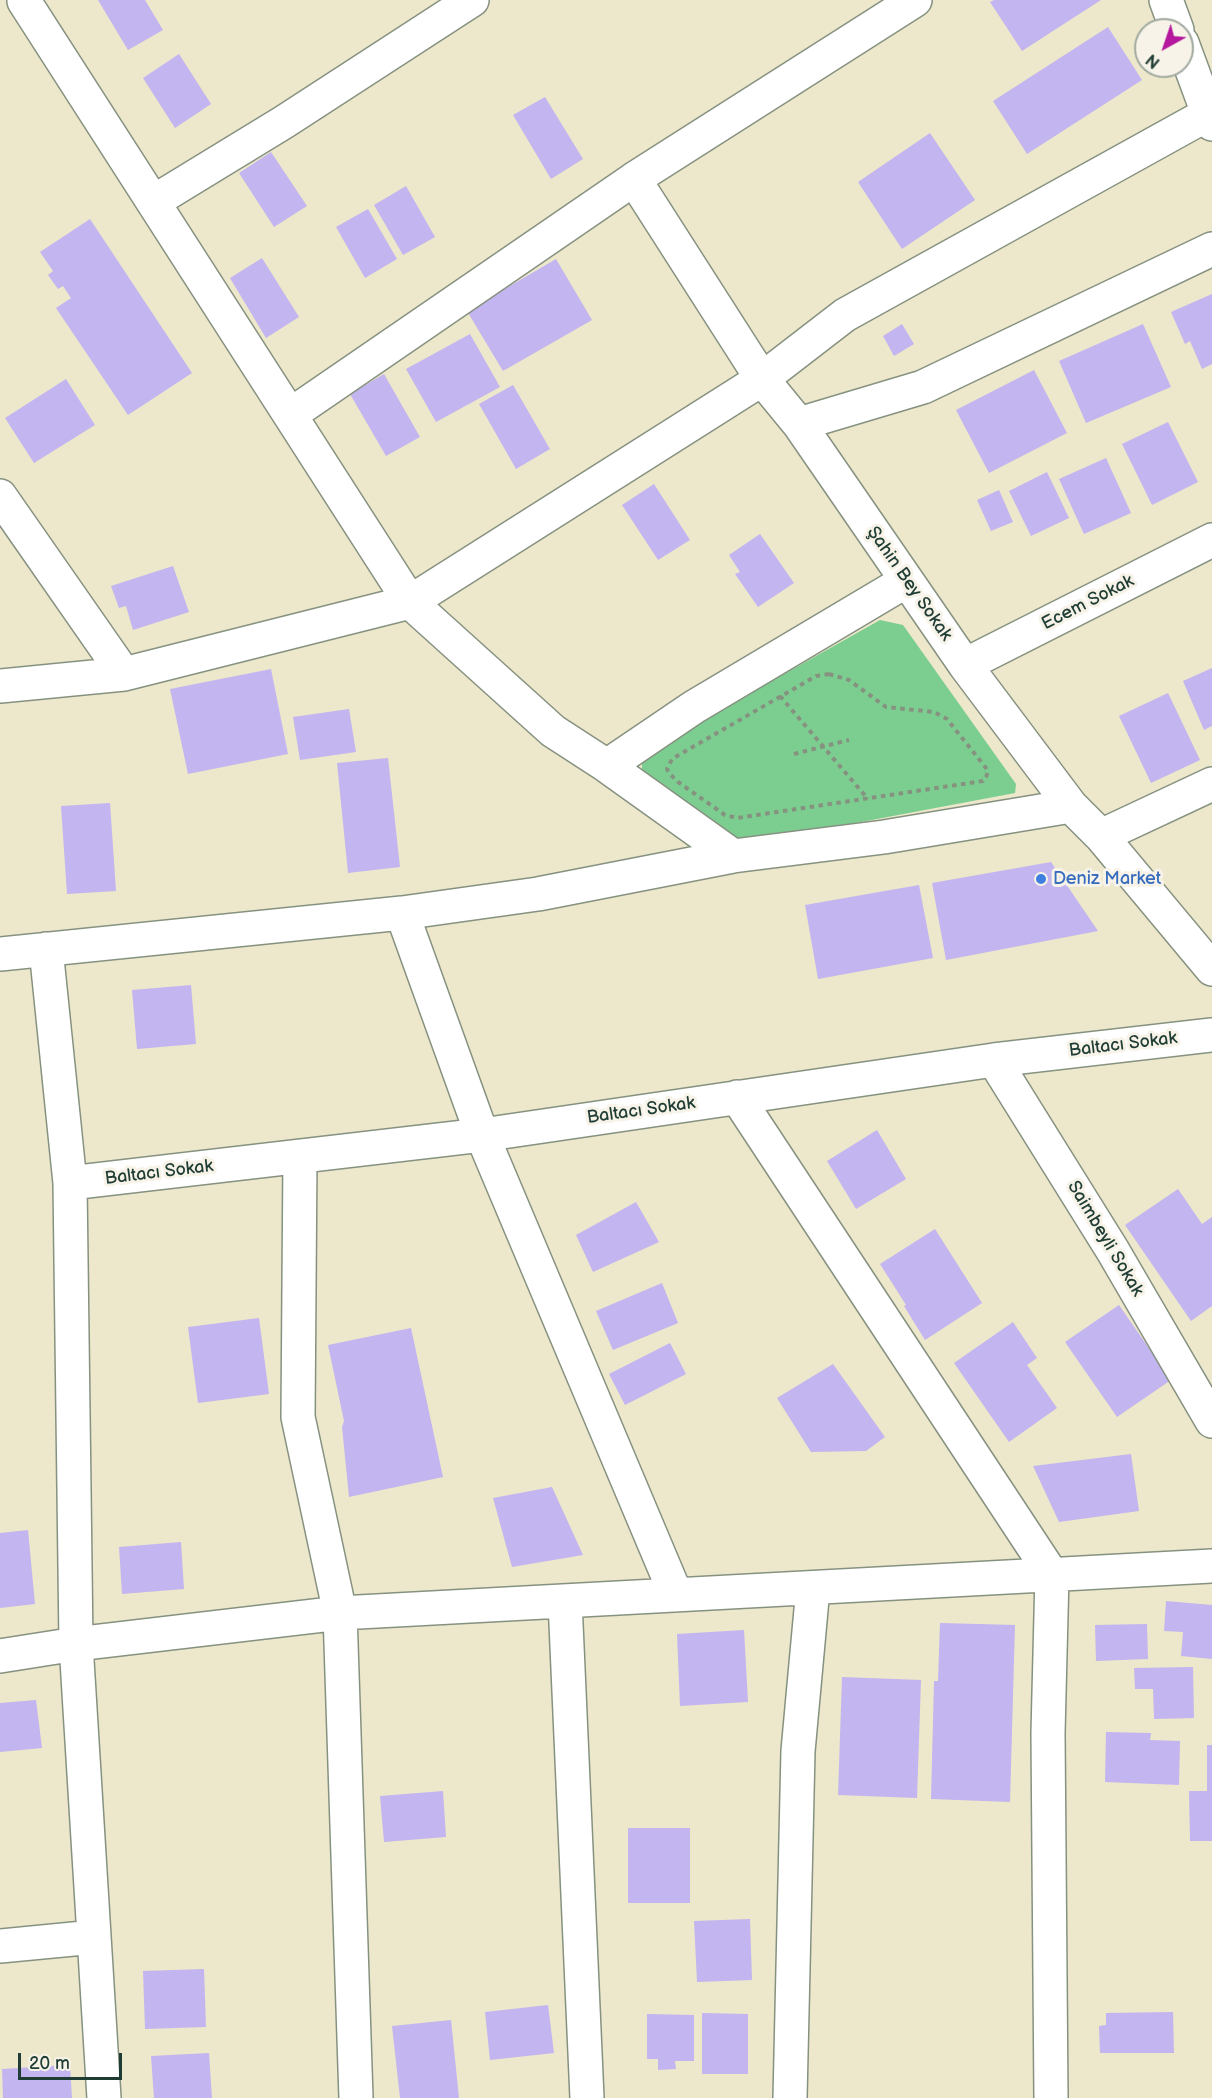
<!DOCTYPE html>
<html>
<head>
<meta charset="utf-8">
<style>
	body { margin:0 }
	#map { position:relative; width:1212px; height:2098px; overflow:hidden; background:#ede7cb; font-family:"Balsamiq Sans",sans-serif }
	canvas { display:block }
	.north { position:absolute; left:1134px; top:18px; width:60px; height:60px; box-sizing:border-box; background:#f7f3e8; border:2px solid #a1aaa0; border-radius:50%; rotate:220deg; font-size:16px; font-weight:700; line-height:24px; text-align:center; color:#1f3d34 }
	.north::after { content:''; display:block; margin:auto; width:21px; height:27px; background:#b5179e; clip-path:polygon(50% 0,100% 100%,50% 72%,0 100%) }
	.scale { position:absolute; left:18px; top:2053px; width:104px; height:27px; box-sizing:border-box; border:3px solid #1f3d34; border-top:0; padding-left:8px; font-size:18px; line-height:21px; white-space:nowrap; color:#1f3d34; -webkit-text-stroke:4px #f7f3e8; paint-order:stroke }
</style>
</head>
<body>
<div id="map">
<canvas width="1212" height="2098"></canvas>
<div class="north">N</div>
<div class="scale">20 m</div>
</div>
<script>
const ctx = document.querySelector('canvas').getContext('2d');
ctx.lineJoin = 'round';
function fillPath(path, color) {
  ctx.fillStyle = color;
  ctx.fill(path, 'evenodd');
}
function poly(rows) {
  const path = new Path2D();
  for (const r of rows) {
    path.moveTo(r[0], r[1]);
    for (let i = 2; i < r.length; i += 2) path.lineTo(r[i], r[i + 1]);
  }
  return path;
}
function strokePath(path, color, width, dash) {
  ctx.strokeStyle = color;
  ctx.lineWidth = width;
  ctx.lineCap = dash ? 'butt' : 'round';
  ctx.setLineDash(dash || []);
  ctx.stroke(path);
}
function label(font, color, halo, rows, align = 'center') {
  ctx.font = font + ' "Balsamiq Sans",sans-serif';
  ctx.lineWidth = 6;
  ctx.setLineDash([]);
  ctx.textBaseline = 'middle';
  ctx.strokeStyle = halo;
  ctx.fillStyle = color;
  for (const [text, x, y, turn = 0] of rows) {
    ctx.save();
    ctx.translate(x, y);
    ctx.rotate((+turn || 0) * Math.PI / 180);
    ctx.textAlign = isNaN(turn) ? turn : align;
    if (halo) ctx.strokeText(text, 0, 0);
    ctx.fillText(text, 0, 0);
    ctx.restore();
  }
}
fillPath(poly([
	[880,620,903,625,1016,784,1015,793,739,845,642,777,642,754]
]), '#7cce90');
fillPath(poly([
	[98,0,145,0,163,30,128,50],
	[994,0,1101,0,1022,51,990,2],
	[1108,27,1142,80,1027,154,993,101],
	[179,54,211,104,175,128,143,78],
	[545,97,583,159,551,179,513,115],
	[930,133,975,200,902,249,858,182],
	[271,152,307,206,274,227,239,173],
	[406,186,435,237,403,255,374,205],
	[368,209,397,259,365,278,336,227],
	[90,219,192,373,128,415,56,308,71,298,63,286,58,289,48,275,53,271,40,252],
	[262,258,299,317,266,338,230,278],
	[556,259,592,320,503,371,467,311],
	[1212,294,1212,364,1202,369,1190,341,1185,344,1171,312],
	[902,324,914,344,894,356,883,336],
	[1143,324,1171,387,1086,423,1059,361],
	[470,334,500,387,436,422,406,369],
	[1034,370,1067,433,989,473,956,410],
	[384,374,420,437,386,456,350,394],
	[66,379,95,425,34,463,5,418],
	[513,385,550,449,516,469,479,404],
	[1168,422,1198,482,1152,505,1122,444],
	[1106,458,1131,513,1084,534,1059,479],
	[1047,472,1069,518,1031,536,1009,491],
	[654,484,690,540,658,560,622,505],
	[999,490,1013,522,991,531,977,500],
	[760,534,794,583,758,607,735,574,740,572,729,555],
	[173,566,189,612,133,630,126,606,119,608,111,586],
	[1212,668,1212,726,1204,730,1183,681],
	[271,669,288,754,188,774,170,689],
	[1168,693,1200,760,1151,783,1119,716],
	[349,709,356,752,300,760,293,717],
	[388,758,400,867,348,873,337,763],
	[110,803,116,891,67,894,61,806],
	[1051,862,1098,931,946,960,932,883],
	[919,885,933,958,818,979,805,905],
	[191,985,196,1044,137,1049,132,990],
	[877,1130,906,1179,856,1209,827,1161],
	[1178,1189,1202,1224,1212,1217,1212,1306,1191,1321,1125,1225],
	[636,1202,659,1242,593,1272,576,1235],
	[935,1229,982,1303,925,1340,904,1306,906,1305,880,1264],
	[662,1283,678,1323,613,1350,596,1311],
	[1119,1305,1171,1380,1117,1417,1065,1342],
	[259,1318,269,1394,198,1403,188,1327],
	[1013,1322,1037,1358,1027,1365,1057,1408,1009,1442,954,1363],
	[411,1328,443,1477,349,1497,342,1427,344,1421,328,1345],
	[670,1343,686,1374,625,1405,609,1374],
	[833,1364,885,1437,866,1451,811,1452,777,1398],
	[1131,1454,1139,1511,1059,1522,1033,1466],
	[552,1487,583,1555,512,1567,493,1498],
	[28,1530,35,1604,0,1608,0,1533],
	[181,1542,184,1589,122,1594,119,1547],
	[1166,1601,1212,1605,1212,1659,1181,1656,1183,1632,1164,1631],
	[940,1623,1015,1625,1010,1802,931,1799,934,1681,938,1681],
	[1147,1624,1148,1659,1096,1661,1095,1625],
	[744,1630,748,1702,680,1706,677,1634],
	[1193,1667,1194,1718,1154,1719,1153,1689,1135,1689,1134,1668],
	[842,1677,921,1680,917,1798,838,1795],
	[36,1700,42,1748,0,1752,0,1703],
	[1106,1732,1151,1733,1150,1740,1180,1741,1179,1785,1105,1782],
	[1207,1745,1212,1745,1212,1841,1190,1841,1189,1791,1207,1791],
	[443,1791,446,1837,384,1842,380,1796],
	[628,1828,690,1828,690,1903,628,1903],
	[750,1919,752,1980,697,1982,694,1921],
	[204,1969,206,2027,145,2029,143,1971],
	[548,2005,554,2053,490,2060,485,2012],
	[1173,2012,1174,2053,1100,2053,1099,2026,1106,2025,1106,2013],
	[702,2013,748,2014,748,2074,702,2074],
	[647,2014,694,2015,694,2061,675,2061,676,2069,658,2070,658,2059,647,2059],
	[451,2020,459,2098,400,2098,392,2026],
	[209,2053,212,2098,154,2098,151,2056],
	[70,2065,72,2098,3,2098,2,2069]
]), '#c2b5f0');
const minor = poly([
	[1166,0,1177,30],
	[24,1,410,602,553,731,607,766,733,856],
	[1182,43,1212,124],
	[634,179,762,379,799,424,965,665,1071,806,1101,836,1212,969],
	[153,202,284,122,472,0],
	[290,415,634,179,915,0],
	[799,424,923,387,1212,249],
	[0,496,124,674],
	[965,665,1212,540],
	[0,686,124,674,410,602,762,379,845,315,1208,114],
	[607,766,694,707,906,581],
	[1101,836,1212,784],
	[402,913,482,1135,676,1595],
	[46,949,70,1183,76,1644,104,2098],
	[0,954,402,913,538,894,733,856,884,837,1071,806],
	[994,1060,1113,1251,1212,1421],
	[737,1097,1052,1575,1048,1733,1051,2098],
	[300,1156,298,1417,340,1613,356,2098],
	[70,1183,482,1135,994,1060,1212,1035],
	[565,1601,587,2098],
	[0,1656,76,1644,340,1613,1212,1566],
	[0,1946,94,1937],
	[790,2098,798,1751,813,1588]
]);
strokePath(minor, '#869280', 36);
strokePath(poly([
	[829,674,849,680,886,707,934,712,947,719,986,768,988,772,986,777,983,781,737,818,725,815,678,782,669,773,667,769,672,759,816,676,829,674],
	[780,696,868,799],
	[794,754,849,740]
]), '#869280', 4, [4.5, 4.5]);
strokePath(minor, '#fff', 33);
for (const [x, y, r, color] of [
	[1041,879,6,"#3f7fe0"]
]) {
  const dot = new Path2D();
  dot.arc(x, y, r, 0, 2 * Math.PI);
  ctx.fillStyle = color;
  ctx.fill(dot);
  strokePath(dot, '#f7f3e8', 2);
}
label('18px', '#1f3d34', '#f7f3e8', [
	["Şahin Bey Sokak",909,584,55],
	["Ecem Sokak",1088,603,-27],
	["Baltacı Sokak",1123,1045,-7],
	["Baltacı Sokak",641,1111,-8],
	["Baltacı Sokak",159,1173,-7],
	["Saimbeyli Sokak",1105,1239,59]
]);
label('18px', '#366cbe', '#f7f3e8', [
	["Deniz Market",1053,879]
], 'left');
</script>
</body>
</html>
